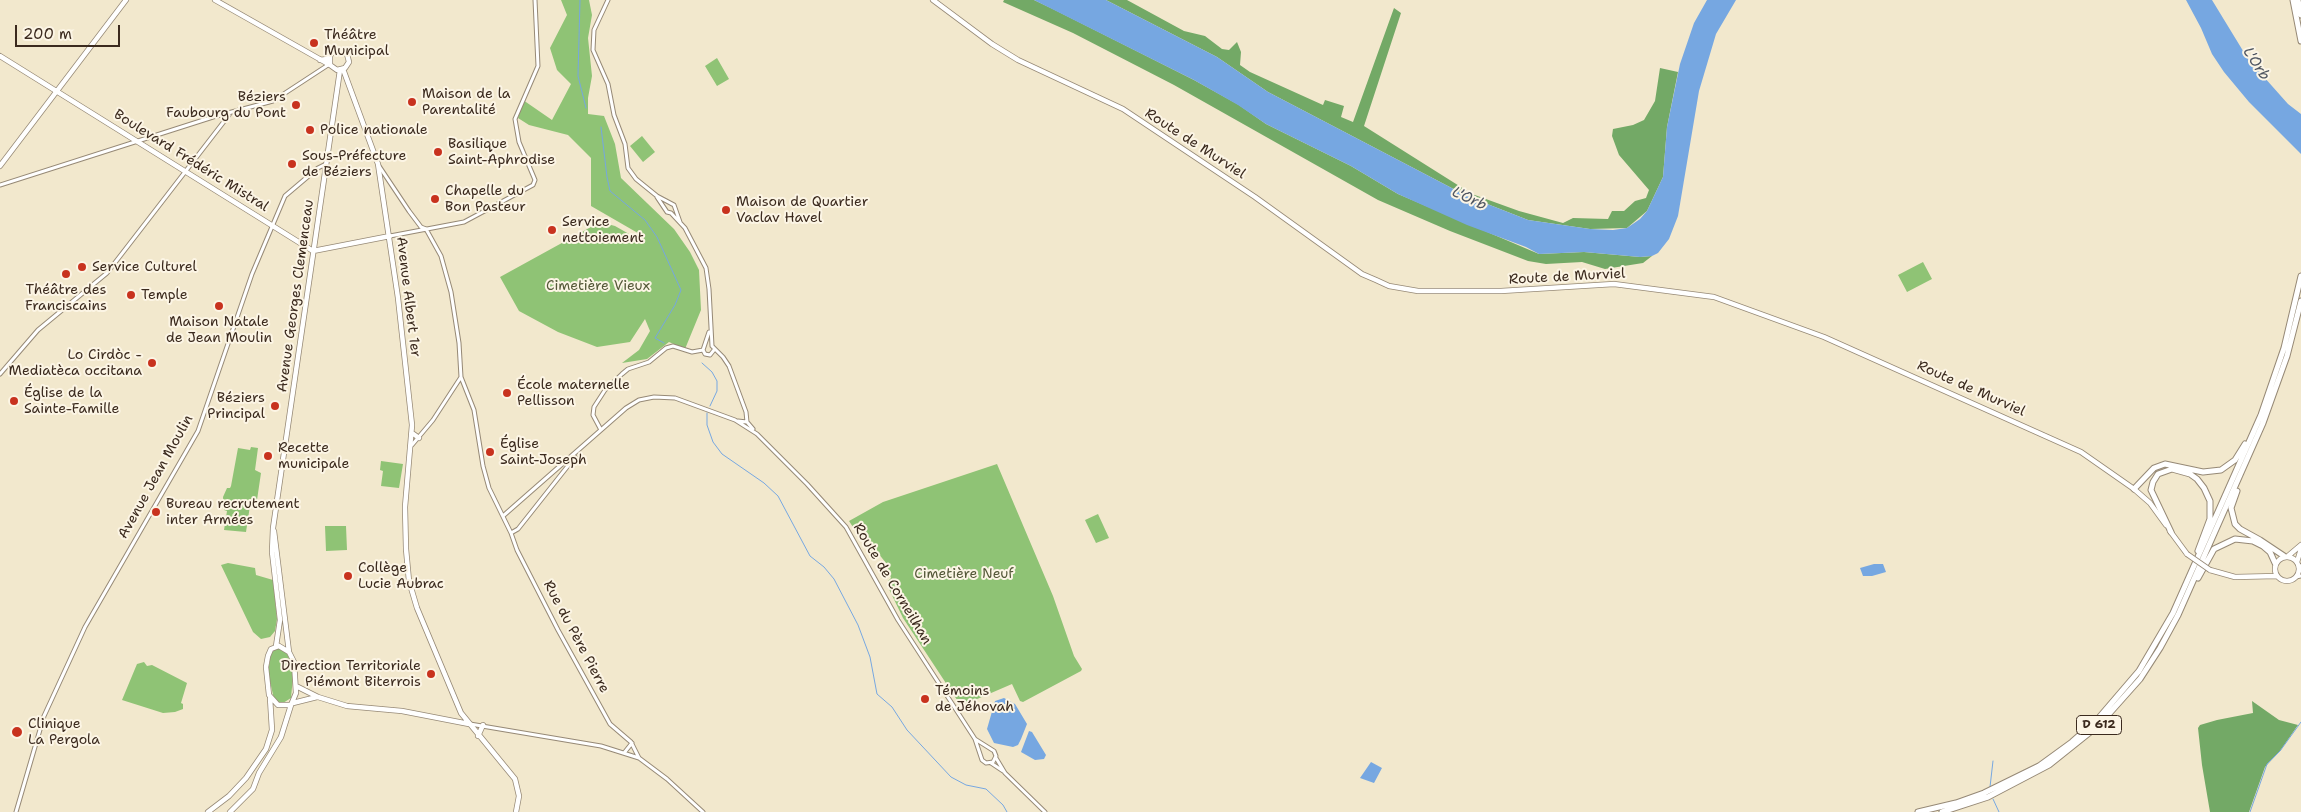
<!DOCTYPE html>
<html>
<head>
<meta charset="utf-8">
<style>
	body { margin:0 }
	#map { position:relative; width:2301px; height:812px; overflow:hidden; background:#f2e8cd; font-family:"Shantell Sans",sans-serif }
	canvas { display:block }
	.scale { position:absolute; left:15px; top:25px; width:105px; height:22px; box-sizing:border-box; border:2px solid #3b2a1e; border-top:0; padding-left:6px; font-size:15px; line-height:18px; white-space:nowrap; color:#3b2a1e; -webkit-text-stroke:4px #fcf5e5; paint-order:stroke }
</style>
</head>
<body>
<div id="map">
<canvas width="2301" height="812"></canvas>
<div class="scale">200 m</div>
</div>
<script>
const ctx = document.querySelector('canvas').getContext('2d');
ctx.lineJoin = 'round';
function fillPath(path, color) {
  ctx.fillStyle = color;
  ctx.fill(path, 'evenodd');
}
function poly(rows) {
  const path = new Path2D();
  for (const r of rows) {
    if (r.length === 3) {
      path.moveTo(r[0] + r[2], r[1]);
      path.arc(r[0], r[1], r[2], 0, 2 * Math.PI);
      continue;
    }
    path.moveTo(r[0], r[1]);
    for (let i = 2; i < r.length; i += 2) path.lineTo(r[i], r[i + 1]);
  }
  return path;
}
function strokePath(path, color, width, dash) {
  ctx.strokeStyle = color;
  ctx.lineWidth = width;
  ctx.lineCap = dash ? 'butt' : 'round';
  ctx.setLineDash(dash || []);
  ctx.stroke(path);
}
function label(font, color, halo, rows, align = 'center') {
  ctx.font = font + ' "Shantell Sans",sans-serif';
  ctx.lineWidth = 4;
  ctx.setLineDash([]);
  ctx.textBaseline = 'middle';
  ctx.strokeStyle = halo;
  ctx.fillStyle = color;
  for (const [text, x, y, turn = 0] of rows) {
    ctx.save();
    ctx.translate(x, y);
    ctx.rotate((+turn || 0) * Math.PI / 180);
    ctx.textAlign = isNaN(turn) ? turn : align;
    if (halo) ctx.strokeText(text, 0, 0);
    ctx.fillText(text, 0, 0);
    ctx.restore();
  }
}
fillPath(poly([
	[561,0,589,0,592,15,588,38,592,76,588,98,588,114,604,116,615,144,621,178,674,229,690,252,699,270,701,310,685,349,669,342,647,359,622,363,639,350,650,331,645,319,630,342,597,347,558,332,519,311,500,277,600,222,615,226,645,243,643,236,591,206,591,158,568,135,529,125,518,118,523,100,552,120,571,84,557,70,550,48,567,15],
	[717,58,729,79,717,86,705,66],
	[642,136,655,152,643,162,630,146],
	[1923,262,1932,279,1907,292,1898,275],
	[251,447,258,448,255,470,261,473,257,500,251,499,246,532,224,530,227,511,224,510,223,497,227,488,230,488,231,486,238,448,250,450],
	[381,461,403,464,399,488,381,486,383,471,380,470],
	[997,464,1053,596,1074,656,1082,669,1081,671,1023,702,1020,701,1012,684,961,706,903,618,888,587,888,581,891,578,886,563,878,553,870,553,849,521,883,502],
	[1098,514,1109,538,1096,543,1085,520],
	[325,526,346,526,347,550,326,551],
	[228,563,255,568,256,575,273,580,277,619,275,631,270,637,261,639,253,632,221,565],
	[278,647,286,652,289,658,293,677,291,698,283,703,277,702,274,699,268,673,271,652],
	[144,662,147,666,152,665,187,683,181,703,183,704,183,709,175,712,163,713,122,700,137,664]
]), '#8fc375');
fillPath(poly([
	[1004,0,1034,0,1053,9,1194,80,1239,105,1266,124,1351,166,1398,194,1539,254,1584,252,1640,257,1652,256,1643,263,1605,269,1582,262,1546,264,1528,261,1450,231,1378,200,1174,85,1073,33,1003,2],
	[1106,0,1127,0,1184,31,1205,36,1222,49,1229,50,1237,42,1241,52,1240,65,1250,72,1323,105,1325,100,1344,106,1341,117,1353,122,1394,8,1401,13,1364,126,1472,194,1519,211,1563,223,1573,218,1608,219,1612,211,1624,211,1635,201,1646,198,1649,190,1619,155,1612,136,1613,129,1633,125,1644,120,1655,101,1660,68,1678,72,1667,127,1663,177,1647,211,1627,228,1590,229,1528,220,1467,196,1268,92,1217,57],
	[2252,701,2279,720,2298,725,2280,751,2265,767,2249,812,2210,812,2202,765,2198,728,2200,725,2217,720,2253,713]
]), '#73a966');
fillPath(poly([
	[1034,0,1106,0,1217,57,1268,92,1467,196,1528,220,1590,229,1613,230,1627,228,1640,219,1647,211,1663,177,1667,127,1680,64,1694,23,1707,0,1736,0,1716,34,1699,91,1678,216,1669,239,1658,253,1652,256,1640,257,1584,252,1539,254,1526,247,1467,225,1398,194,1351,166,1266,124,1238,105,1194,80],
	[2186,0,2212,0,2248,59,2288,104,2301,114,2301,154,2249,102,2224,72,2212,54,2201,28],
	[1874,564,1883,564,1886,572,1872,576,1863,576,1860,568],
	[1004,698,1015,704,1027,724,1021,739,1018,745,1013,747,994,743,987,729,995,701],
	[1029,731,1032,732,1046,755,1044,759,1035,760,1021,752],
	[1371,762,1382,768,1374,783,1360,778]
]), '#76a7e1');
strokePath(poly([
	[580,0,578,76,586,108],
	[601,127,607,177,610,191,645,220,657,237,681,290,675,305,655,338,664,343],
	[702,363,712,372,717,381,717,391,710,406],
	[707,413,707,425,713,442,722,454,764,483,778,496,810,556,824,567,834,579,858,625,870,657,877,694,892,707,907,730,951,777,966,785,986,789,1003,805,1007,812],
	[1990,787,1993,761],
	[1993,799,1999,812],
	[2250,812,2267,764,2280,751,2301,722]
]), '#76a7e1', 1);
const minor = poly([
	[608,0,594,30,593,50,608,84,614,115,625,144,628,168,636,179,657,196,674,205,680,222],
	[379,166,409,211,421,227,426,229,441,256,451,292,459,343,461,377,433,420,412,445],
	[0,185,213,117,273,101,328,65],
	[657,197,667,212,671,213,685,228,706,268,709,289,712,346,723,357,729,366,746,412,747,422],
	[390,236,464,222,533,185,535,180,519,142,515,119,538,66,535,0],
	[703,350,709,332],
	[703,350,705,354,710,355,714,350],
	[0,374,38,330,107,273,229,115],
	[461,377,474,410,483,466,489,488,511,533,517,550,558,630,610,724,631,742,639,758],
	[738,421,747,422,753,429],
	[601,430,593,415,594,407,605,390,622,374,628,369,649,362,666,348,673,346,692,352,703,350],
	[503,516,626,408,639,400,654,397,675,398,735,420,757,434,807,484,846,527,898,620,975,739,982,760,986,763,993,762,996,756,994,751,975,739],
	[511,533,518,529,575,457],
	[2298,565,2301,566],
	[2296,577,2301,576],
	[470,724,601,746,639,758,667,779,703,812],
	[624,753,632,743],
	[996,758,1005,773,1045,812],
	[991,763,1003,771],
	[16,812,44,716,85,627,198,431,252,274,285,196,318,168,326,164]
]);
const major = poly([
	[215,0,330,65],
	[933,0,992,44,1018,60,1123,109,1255,197,1362,274,1376,280,1389,286,1418,291,1501,291,1614,284,1714,297,1824,337,2081,452,2134,489,2150,503,2166,525],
	[0,56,313,251],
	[320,60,327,59,333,52,339,50,347,54,349,62,345,68,337,70,330,65,330,57],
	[343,69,378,164,398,298,412,425,405,507,406,549,409,581,417,608,461,713,515,779,519,796,516,812],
	[0,166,126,0],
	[313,251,390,236],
	[412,433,419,438],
	[274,531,289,652],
	[2170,531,2187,554],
	[2288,556,2301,545],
	[2287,569,12],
	[2297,562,2301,549],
	[2210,570,2235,577,2277,576],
	[276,646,280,620,272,552,273,528,340,70],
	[279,646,289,652,294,662,296,693,291,705,278,705,269,695,266,667,268,656,271,649,279,646],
	[296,686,318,697,347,706,402,711,469,724],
	[293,703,317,697],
	[478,736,483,725],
	[208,812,229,796,246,778,266,749,272,730,270,698],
	[230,812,253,789,259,773,281,737,291,705]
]);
const highway = poly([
	[2293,0,2301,41],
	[2298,0,2301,15],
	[2134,489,2154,468,2165,464,2203,472,2221,470,2235,460,2245,444],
	[2237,491,2231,508,2235,524,2240,529,2260,540,2284,556],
	[2171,532,2151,490,2153,482,2158,474,2172,469,2190,474,2197,479,2204,488,2210,501,2210,519,2198,551],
	[2198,578,2214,549,2235,539,2253,541,2263,546,2270,552,2275,563],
	[1918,812,1956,803,1984,793,2039,766,2072,742,2097,720,2139,671,2173,613,2261,415,2284,348,2301,276],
	[1942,812,1988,797,2049,765,2099,725,2140,679,2160,648,2178,615,2263,423,2287,356,2301,301]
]);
strokePath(minor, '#968976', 5);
strokePath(major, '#968976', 6);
strokePath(highway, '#968976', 7);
strokePath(minor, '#fff', 3);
strokePath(major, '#fff', 4.5);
strokePath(highway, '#fff', 5);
const majorBridge = poly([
	[2187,554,2210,570]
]);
strokePath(majorBridge, '#968976', 6, []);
strokePath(majorBridge, '#fff', 4.5);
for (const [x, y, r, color] of [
	[314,43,5,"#c8321e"],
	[412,102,5,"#c8321e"],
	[296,105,5,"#c8321e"],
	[310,130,5,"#c8321e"],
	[438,152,5,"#c8321e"],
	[292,164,5,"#c8321e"],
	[435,199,5,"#c8321e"],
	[726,210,5,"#c8321e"],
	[552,230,5,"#c8321e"],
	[82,267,5,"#c8321e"],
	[66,274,5,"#c8321e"],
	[131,295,5,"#c8321e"],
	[219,306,5,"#c8321e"],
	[152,363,5,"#c8321e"],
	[507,393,5,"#c8321e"],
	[14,401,5,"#c8321e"],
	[275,406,5,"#c8321e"],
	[490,452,5,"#c8321e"],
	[268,456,5,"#c8321e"],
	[156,512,5,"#c8321e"],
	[348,576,5,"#c8321e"],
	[431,674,5,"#c8321e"],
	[925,699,5,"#c8321e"],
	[17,732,6,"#c8321e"]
]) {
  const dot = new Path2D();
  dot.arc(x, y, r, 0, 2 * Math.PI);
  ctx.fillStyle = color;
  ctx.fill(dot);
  strokePath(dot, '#fcf5e5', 2);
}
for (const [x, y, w] of [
	[2099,725,45]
]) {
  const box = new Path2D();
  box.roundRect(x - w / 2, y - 9.5, w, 19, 4);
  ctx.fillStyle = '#fcf5e5';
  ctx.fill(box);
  strokePath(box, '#3b2a1e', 1);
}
label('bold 12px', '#3b2a1e', null, [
	["D 612",2099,725]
]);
label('14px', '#3b2a1e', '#fcf5e5', [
	["Théâtre",324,35],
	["Municipal",324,51],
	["Maison de la",422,94],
	["Parentalité",422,110],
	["Béziers",286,97,"right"],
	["Faubourg du Pont",286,113,"right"],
	["Police nationale",320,130],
	["Basilique",448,144],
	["Saint-Aphrodise",448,160],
	["Sous-Préfecture",302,156],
	["de Béziers",302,172],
	["Chapelle du",445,191],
	["Bon Pasteur",445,207],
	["Maison de Quartier",736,202],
	["Vaclav Havel",736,218],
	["Service",562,222],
	["nettoiement",562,238],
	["Service Culturel",92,267],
	["Théâtre des",66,290,"center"],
	["Franciscains",66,306,"center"],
	["Temple",141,295],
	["Maison Natale",219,322,"center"],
	["de Jean Moulin",219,338,"center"],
	["Lo Cirdòc -",142,355,"right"],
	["Mediatèca occitana",142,371,"right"],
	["École maternelle",517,385],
	["Pellisson",517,401],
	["Église de la",24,393],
	["Sainte-Famille",24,409],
	["Béziers",265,398,"right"],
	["Principal",265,414,"right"],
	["Église",500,444],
	["Saint-Joseph",500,460],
	["Recette",278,448],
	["municipale",278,464],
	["Bureau recrutement",166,504],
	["inter Armées",166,520],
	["Collège",358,568],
	["Lucie Aubrac",358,584],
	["Direction Territoriale",421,666,"right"],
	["Piémont Biterrois",421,682,"right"],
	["Témoins",935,691],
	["de Jéhovah",935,707],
	["Clinique",28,724],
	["La Pergola",28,740]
], 'left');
label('14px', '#3b2a1e', '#fcf5e5', [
	["Route de Murviel",1195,144,33],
	["Boulevard Frédéric Mistral",191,161,32],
	["Route de Murviel",1567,277,-3],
	["Avenue Georges Clemenceau",296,296,-82],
	["Avenue Albert 1er",408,297,83],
	["Route de Murviel",1971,389,24],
	["Avenue Jean Moulin",156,477,-61],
	["Route de Corneilhan",892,584,59],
	["Rue du Père Pierre",576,637,62]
]);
label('14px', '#545838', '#fcf5e5', [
	["Cimetière Vieux",598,286],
	["Cimetière Neuf",964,574]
]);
label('italic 15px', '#505662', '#fcf5e5', [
	["L'Orb",2256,64,57],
	["L'Orb",1469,199,25]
]);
</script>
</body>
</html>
